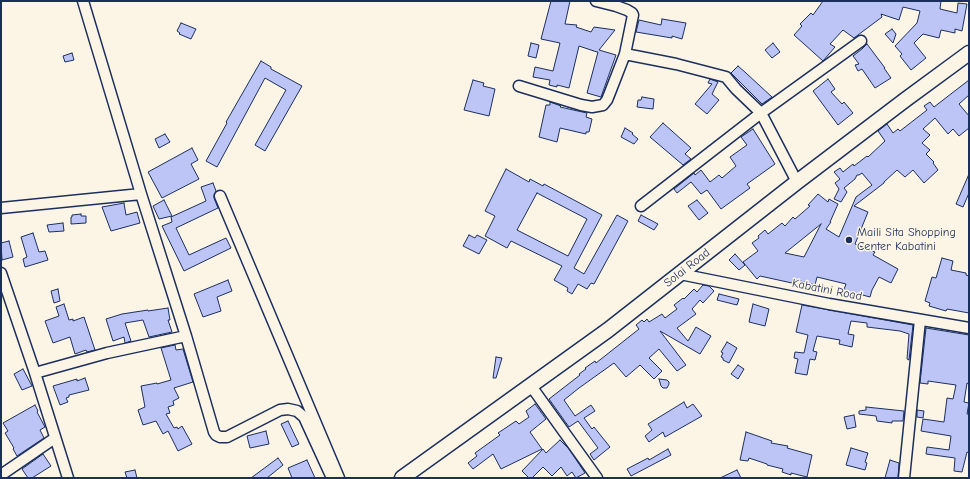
<!DOCTYPE html>
<html>
<head>
<meta charset="utf-8">
<style>
	body { margin:0 }
	#map { position:relative; width:970px; height:479px; overflow:hidden; background:#fcf5e5; font-family:"Comic Neue",sans-serif }
	canvas { display:block }
	.frame { position:absolute; inset:0; border:2px solid #1b2f5e; pointer-events:none }
</style>
</head>
<body>
<div id="map">
<canvas width="970" height="479"></canvas>
<div class="frame"></div>
</div>
<script>
const ctx = document.querySelector('canvas').getContext('2d');
ctx.lineJoin = 'round';
function fillPath(path, color) {
  ctx.fillStyle = color;
  ctx.fill(path, 'evenodd');
}
function poly(rows) {
  const path = new Path2D();
  for (const r of rows) {
    path.moveTo(r[0], r[1]);
    for (let i = 2; i < r.length; i += 2) path.lineTo(r[i], r[i + 1]);
  }
  return path;
}
function strokePath(path, color, width, dash) {
  ctx.strokeStyle = color;
  ctx.lineWidth = width;
  ctx.lineCap = dash ? 'butt' : 'round';
  ctx.setLineDash(dash || []);
  ctx.stroke(path);
}
function label(font, color, halo, rows, align = 'center') {
  ctx.font = font + ' "Comic Neue",sans-serif';
  ctx.lineWidth = 3;
  ctx.setLineDash([]);
  ctx.textBaseline = 'middle';
  ctx.strokeStyle = halo;
  ctx.fillStyle = color;
  for (const [text, x, y, turn = 0] of rows) {
    ctx.save();
    ctx.translate(x, y);
    ctx.rotate((+turn || 0) * Math.PI / 180);
    ctx.textAlign = isNaN(turn) ? turn : align;
    if (halo) ctx.strokeText(text, 0, 0);
    ctx.fillText(text, 0, 0);
    ctx.restore();
  }
}
const building = poly([
	[551,1,570,1,565,24,577,25,576,27,591,32,594,27,615,30,599,50,616,55,601,97,587,93,598,52,597,52,579,46,569,88,557,85,557,87,549,85,550,80,533,77,535,67,553,71,560,43,541,39,551,1],
	[823,1,941,1,940,9,957,13,958,3,967,4,962,31,955,29,955,33,941,30,939,38,923,34,914,43,926,58,911,70,900,56,902,54,895,46,917,23,920,11,903,7,899,20,881,14,882,17,854,38,843,30,830,44,835,47,823,61,794,35,802,26,800,24,811,13,813,15,823,1],
	[662,19,686,23,682,39,672,36,672,38,636,32,639,20,661,25,662,19],
	[181,23,196,29,191,39,179,34,180,33,177,31,181,23],
	[892,29,896,34,893,43,885,34,892,29],
	[531,43,539,45,536,58,528,56,531,43],
	[773,43,780,52,772,58,765,50,773,43],
	[867,44,885,68,884,68,891,78,875,88,862,69,858,71,855,65,859,64,853,56,862,49,867,44],
	[72,53,74,60,65,62,63,56,72,53],
	[261,61,271,67,271,69,302,86,265,151,255,145,286,90,265,78,217,167,206,161,227,123,226,122,261,61],
	[738,66,746,73,772,97,762,104,731,73,738,66],
	[710,79,718,82,712,94,719,100,707,114,695,104,712,84,708,83,710,79],
	[828,79,835,89,831,92,842,104,844,102,853,113,838,125,813,91,828,79],
	[473,80,484,83,483,86,495,89,489,116,464,110,473,80],
	[969,80,969,95,959,104,969,116,969,128,959,136,953,129,948,134,935,118,923,129,930,135,922,143,930,150,926,154,934,162,933,163,938,170,924,183,913,170,905,177,897,170,884,182,884,183,854,206,868,212,855,244,875,252,873,255,898,269,891,283,879,277,872,290,870,297,855,293,854,296,843,292,846,284,817,277,815,285,793,279,792,283,760,276,757,279,743,262,758,251,752,243,759,238,758,236,765,230,768,234,782,223,785,226,793,217,795,219,810,206,808,205,818,194,828,202,829,199,838,204,830,222,831,222,826,229,839,237,856,197,872,185,862,173,859,175,857,175,855,179,844,188,847,192,841,202,834,199,839,189,835,183,840,179,834,172,840,168,843,172,853,164,854,166,867,156,868,157,885,141,878,131,887,124,893,133,898,129,900,131,927,110,924,106,930,102,934,107,969,80],
	[821,224,804,257,785,253,821,224],
	[642,97,654,99,653,109,637,107,638,100,641,100,642,97],
	[550,102,561,106,560,107,587,113,586,117,592,119,589,132,586,132,586,134,560,128,557,142,539,137,546,105,550,105,550,102],
	[663,123,691,148,685,154,691,159,683,165,650,137,663,123],
	[625,128,633,133,632,134,638,139,634,144,621,137,625,128],
	[753,129,775,164,747,184,750,188,721,209,707,190,701,194,691,182,677,193,674,189,694,173,695,175,701,170,710,182,719,175,722,178,736,166,730,157,747,145,741,137,753,129],
	[165,134,170,142,159,148,155,139,165,134],
	[192,148,198,160,191,164,199,179,162,198,148,172,192,148],
	[506,169,529,182,530,179,543,186,544,184,602,215,574,268,584,274,617,215,628,221,594,284,591,283,587,289,578,284,572,294,567,291,568,288,554,280,562,266,511,241,507,248,485,236,495,216,485,211,506,169],
	[537,193,587,219,568,256,517,230,537,193],
	[969,174,969,193,963,207,956,204,969,174],
	[213,183,216,191,214,195,214,198,218,208,176,228,189,255,226,238,231,248,184,271,162,226,172,222,171,217,206,201,201,187,213,183],
	[164,200,172,216,159,219,153,206,164,200],
	[697,200,708,213,699,220,688,206,697,200],
	[124,203,126,215,137,212,140,223,111,231,102,207,124,203],
	[81,214,81,216,86,216,86,223,71,224,71,217,72,217,72,215,81,214],
	[641,215,658,224,654,230,638,221,641,215],
	[63,223,64,231,49,232,47,225,63,223],
	[33,233,39,252,45,251,48,260,25,267,23,259,27,257,21,237,33,233],
	[469,235,475,238,477,235,487,240,479,254,463,246,469,235],
	[9,241,13,257,2,260,1,243,9,241],
	[735,254,745,265,739,270,729,260,735,254],
	[942,258,953,261,951,270,966,273,966,275,969,276,969,313,947,309,946,311,929,306,930,303,925,301,932,277,936,278,942,258],
	[228,280,232,291,217,297,221,311,203,317,194,294,228,280],
	[703,285,709,286,714,291,703,303,700,300,692,309,696,314,677,328,688,341,696,327,711,336,700,354,660,331,686,365,677,371,659,349,649,358,662,371,654,379,640,365,626,377,614,363,579,388,564,400,575,416,591,405,595,411,584,418,592,429,594,427,610,447,594,460,590,454,598,448,578,421,569,427,549,399,580,375,579,374,586,369,585,368,595,361,596,363,639,329,636,325,642,320,644,322,647,319,649,322,662,314,665,318,677,309,674,305,683,298,684,299,694,289,697,292,703,285],
	[58,289,60,301,54,303,51,291,58,289],
	[719,294,739,299,737,305,717,300,719,294],
	[64,304,69,320,73,319,73,321,84,317,95,350,87,352,86,350,75,354,70,337,53,343,45,321,59,316,56,307,64,304],
	[753,304,769,309,765,326,749,322,753,304],
	[802,305,913,325,909,360,907,359,909,334,900,331,867,327,867,323,851,321,848,334,854,335,852,347,839,344,840,340,817,336,813,351,817,352,815,360,810,359,807,375,795,373,798,359,794,358,795,352,804,353,808,335,796,332,802,305],
	[168,308,170,320,168,320,172,332,149,337,143,320,125,323,131,341,125,343,124,337,113,341,106,319,122,314,148,310,148,311,168,308],
	[926,328,969,335,969,384,967,383,964,402,969,403,967,414,969,414,969,453,967,452,962,472,954,471,955,458,926,454,927,447,949,450,951,436,921,431,923,419,944,422,947,398,953,399,956,385,928,381,928,384,920,383,926,328],
	[727,342,737,348,729,363,723,360,723,358,721,357,723,353,721,352,727,342],
	[175,345,176,350,183,349,193,382,174,388,179,398,173,401,174,405,168,407,170,413,166,414,174,428,177,427,178,429,182,426,192,444,178,451,168,431,163,434,156,421,143,425,138,410,145,407,141,386,157,383,157,384,171,380,161,348,175,345],
	[496,357,502,358,496,378,493,378,496,357],
	[738,365,744,369,738,379,731,374,738,365],
	[23,369,32,386,22,390,14,374,23,369],
	[85,378,89,390,69,395,69,397,66,398,68,402,60,405,53,386,77,379,77,381,85,378],
	[659,379,667,380,669,382,669,384,667,388,663,388,661,386,659,379],
	[684,402,687,408,693,404,702,416,665,437,663,432,649,442,645,436,652,430,648,424,684,402],
	[535,404,546,419,530,432,542,449,501,469,493,454,473,469,468,463,477,456,475,453,500,435,498,433,516,421,519,424,529,417,526,411,535,404],
	[35,405,38,411,37,412,45,427,40,430,44,438,17,456,13,449,14,448,5,433,8,431,3,423,35,405],
	[866,407,904,411,903,421,892,421,892,423,877,421,876,416,859,414,859,411,866,410,866,407],
	[917,410,924,411,923,418,917,417,917,410],
	[854,415,856,427,847,429,844,417,854,415],
	[288,421,299,444,292,447,281,424,288,421],
	[266,431,269,444,250,448,247,436,266,431],
	[746,432,772,441,771,443,788,446,787,448,812,455,807,477,791,473,791,475,782,472,783,469,767,465,767,464,749,458,748,461,740,460,746,432],
	[560,440,569,449,585,473,576,478,572,472,567,476,561,467,552,476,543,467,532,478,529,478,522,471,543,449,546,453,560,440],
	[851,448,868,453,865,462,867,463,865,470,846,465,851,448],
	[668,449,671,455,631,476,627,469,648,458,649,460,668,449],
	[43,454,51,466,32,478,28,478,22,469,43,454],
	[278,458,283,465,267,478,251,478,278,458],
	[307,460,315,478,292,478,288,468,307,460],
	[890,460,899,463,898,478,885,478,890,460],
	[135,470,137,478,127,478,125,472,135,470],
	[737,470,741,478,720,478,737,470]
]);
fillPath(building, '#bdc5f6');
strokePath(building, '#1b2f5e', 1);
const minor = poly([
	[83,1,141,194,186,336,214,432,216,435,220,437,227,437,280,410,288,409,297,411,304,417,332,478],
	[625,54,676,64,726,77,736,89,761,113,797,182],
	[519,86,581,105,592,107,603,105,607,100,611,90,625,54,633,15,632,13,627,10,616,6,596,1],
	[220,196,339,478],
	[641,206,761,113,861,41],
	[1,208,141,194],
	[1,273,35,373,68,478],
	[680,274,829,304,969,328],
	[35,373,107,353,186,336],
	[531,386,597,478],
	[1,475,55,438],
	[904,478,920,320]
]);
const highway = poly([
	[402,478,608,330,797,182,905,100,969,53]
]);
strokePath(minor, '#1b2f5e', 13);
strokePath(highway, '#1b2f5e', 17);
strokePath(minor, '#fcf5e5', 10);
strokePath(highway, '#fcf5e5', 14);
for (const [x, y, r, color] of [
	[849,240,4,"#1b2f5e"]
]) {
  const dot = new Path2D();
  dot.arc(x, y, r, 0, 2 * Math.PI);
  ctx.fillStyle = color;
  ctx.fill(dot);
  strokePath(dot, '#fcf5e5', 1.5);
}
label('12px', '#1b2f5e', '#fcf5e5', [
	["Maili Sita Shopping",857,233],
	["Center Kabatini",857,247]
], 'left');
label('12px', '#1b2f5e', '#fcf5e5', [
	["Solai Road",687,268,-38],
	["Kabatini Road",827,290,11]
]);
</script>
</body>
</html>
